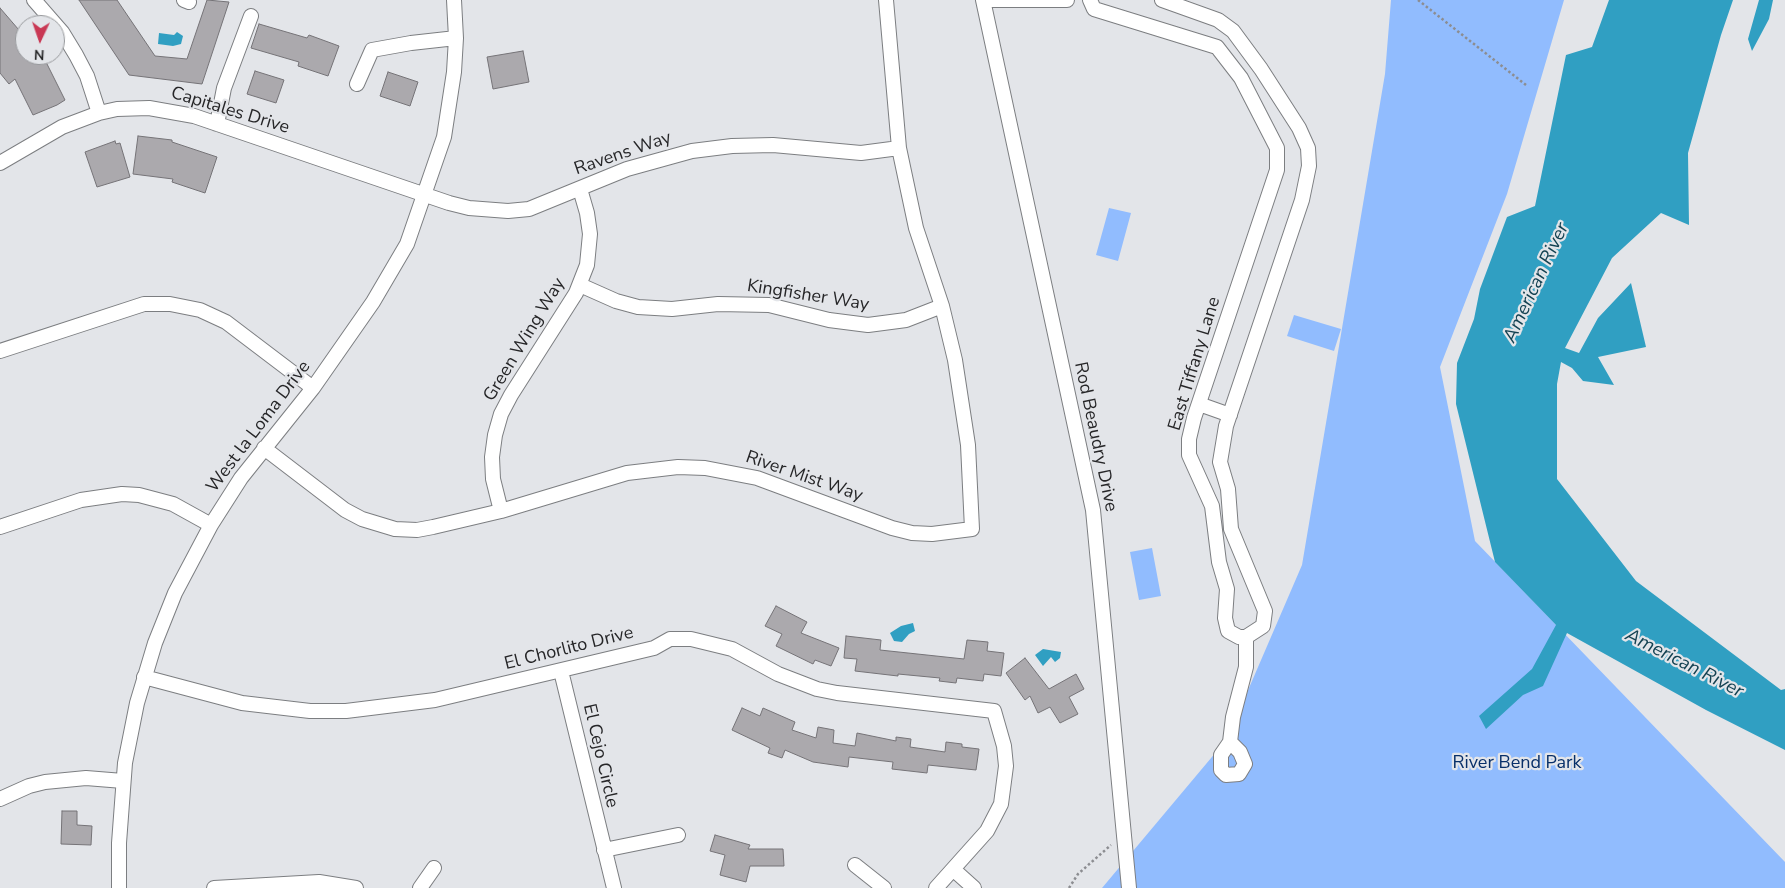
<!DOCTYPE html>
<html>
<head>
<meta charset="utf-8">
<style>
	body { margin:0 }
	#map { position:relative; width:1785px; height:888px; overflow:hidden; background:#e3e5e9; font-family:"Nunito Sans",sans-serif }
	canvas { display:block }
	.north { position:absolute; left:15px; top:15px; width:50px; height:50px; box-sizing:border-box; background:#e3e5e9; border:1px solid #97999c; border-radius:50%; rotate:183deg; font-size:14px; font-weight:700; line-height:20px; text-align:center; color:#262628 }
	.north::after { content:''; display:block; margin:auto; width:18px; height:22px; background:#c93854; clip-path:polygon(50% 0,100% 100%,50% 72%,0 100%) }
</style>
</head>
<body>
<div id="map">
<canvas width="1785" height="888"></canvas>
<div class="north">N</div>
</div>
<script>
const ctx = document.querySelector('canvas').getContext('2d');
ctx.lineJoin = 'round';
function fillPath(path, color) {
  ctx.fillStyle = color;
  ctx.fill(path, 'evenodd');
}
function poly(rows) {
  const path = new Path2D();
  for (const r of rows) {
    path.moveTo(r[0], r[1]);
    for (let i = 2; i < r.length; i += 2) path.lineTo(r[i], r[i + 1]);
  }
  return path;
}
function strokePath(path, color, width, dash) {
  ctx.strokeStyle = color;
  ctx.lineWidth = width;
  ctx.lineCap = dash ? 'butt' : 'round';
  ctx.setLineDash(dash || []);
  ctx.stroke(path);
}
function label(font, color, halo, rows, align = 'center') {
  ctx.font = font + ' "Nunito Sans",sans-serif';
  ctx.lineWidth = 4.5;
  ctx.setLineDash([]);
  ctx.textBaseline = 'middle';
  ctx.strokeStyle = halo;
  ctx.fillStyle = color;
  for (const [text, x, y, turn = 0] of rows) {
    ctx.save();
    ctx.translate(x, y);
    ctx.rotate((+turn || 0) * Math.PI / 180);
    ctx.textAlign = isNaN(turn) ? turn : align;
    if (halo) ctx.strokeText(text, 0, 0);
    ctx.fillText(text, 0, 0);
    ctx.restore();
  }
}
fillPath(poly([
	[1391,0,1564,0,1507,194,1440,367,1475,541,1785,862,1785,888,1102,888,1227,739,1302,565,1385,74],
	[1109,208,1131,213,1118,261,1096,255],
	[1294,315,1341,329,1334,351,1287,336],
	[1152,548,1161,596,1139,600,1130,552]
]), '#91bcfe');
fillPath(poly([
	[1609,0,1733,0,1721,35,1688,153,1689,225,1661,213,1612,258,1565,348,1579,353,1598,318,1631,283,1646,347,1598,357,1614,385,1583,381,1572,368,1561,362,1557,384,1557,479,1636,581,1781,690,1785,689,1785,750,1706,710,1567,633,1543,686,1523,695,1486,729,1479,716,1532,669,1556,625,1495,562,1456,404,1457,363,1474,319,1480,289,1507,217,1535,206,1566,55,1592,47],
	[1759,0,1773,0,1769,19,1752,51,1748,39],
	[177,32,183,36,181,44,173,46,158,44,159,33,174,35],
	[913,623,915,631,909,634,902,642,894,641,890,633,901,626],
	[1043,649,1061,652,1060,658,1055,662,1051,657,1043,666,1035,655]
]), '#309fc2');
const building = poly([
	[79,0,117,0,155,56,187,59,207,0,229,2,202,84,129,75,79,0],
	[0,8,25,37,25,55,40,55,46,62,65,100,57,105,33,115,15,79,9,84,0,73,0,8],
	[259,24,307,38,309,35,339,46,328,76,298,66,299,62,251,48,259,24],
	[523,51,529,82,493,89,487,57,523,51],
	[255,71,284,80,276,103,247,94,255,71],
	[388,72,418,82,410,106,380,96,388,72],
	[138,136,172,140,172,142,217,157,205,193,172,182,173,179,133,174,138,136],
	[115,141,116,144,120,143,130,177,97,187,85,152,115,141],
	[776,606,807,622,801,633,839,648,831,666,815,660,813,664,776,646,782,634,765,626,776,606],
	[846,636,881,640,880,650,964,659,967,640,988,642,987,651,1004,653,1001,676,984,674,983,681,957,678,956,683,939,681,940,678,898,674,898,676,855,671,857,659,844,658,846,636],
	[1025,658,1049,689,1076,674,1084,689,1069,697,1078,714,1060,723,1050,707,1038,713,1030,696,1025,700,1006,673,1025,658],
	[742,708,760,716,763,708,795,722,792,730,816,738,818,727,834,730,833,743,855,746,857,733,896,741,896,737,911,739,910,747,945,752,946,742,962,744,962,747,979,749,976,770,928,765,927,773,892,769,893,762,849,757,848,767,813,762,785,750,782,758,768,753,770,748,732,730,742,708],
	[62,811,77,811,77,825,92,826,91,845,61,844,62,811],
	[715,835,750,845,748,849,783,849,784,866,750,866,746,882,720,875,725,855,710,851,715,835]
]);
fillPath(building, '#aba9ad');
strokePath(building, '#757377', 1);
const minor = poly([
	[34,0,62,32,76,55,87,76,99,113],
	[184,0,189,2],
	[983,0,1093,510,1129,888],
	[983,0,1067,0],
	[1090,0,1094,9,1217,47,1241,78,1277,148,1277,170,1194,418,1189,439,1189,455,1212,506,1219,562,1227,589,1225,618,1228,631,1239,637,1246,637,1263,626,1265,611,1231,529,1228,489,1220,462,1226,426,1302,200,1309,166,1308,148,1299,128,1261,69,1233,31,1218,20,1162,0],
	[357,84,372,50,411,43,456,38],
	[217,124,224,88,251,16],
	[0,163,62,127,99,113,117,109,149,108,194,116,449,203,469,208,508,211,529,209,627,169,692,151,732,146,773,145,861,153,899,148],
	[580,285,616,301,638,307,672,309,718,304,769,305,829,320,868,325,906,320,942,306],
	[0,351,144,304,170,304,200,310,226,322,313,388],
	[1199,404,1230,415],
	[264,448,345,510,362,519,395,529,417,530,433,527,501,511,627,473,678,467,705,468,757,478,892,528,912,533,932,534,972,529,968,445,955,360,942,306,916,228,899,148,886,0],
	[501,511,493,479,492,457,495,435,501,414,511,395,576,293,587,265,590,234,587,213,580,189],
	[0,527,81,500,122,494,139,495,173,504,211,525],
	[561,671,614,888],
	[144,677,242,703,310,711,346,711,435,700,654,648,670,639,691,639,732,649,778,674,817,689,837,693,994,711,1004,746,1006,766,1001,804,987,831,936,888],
	[1230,742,1221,755,1221,770,1226,775,1239,774,1245,764,1240,752,1230,742,1233,717,1246,667,1246,637],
	[0,799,29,786,45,782,86,778,123,781],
	[604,850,678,835],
	[855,865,884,888],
	[954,870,974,888],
	[119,888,119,843,125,763,137,703,155,643,175,593,211,525,241,478,313,388,373,302,407,244,444,137,454,72,456,38,454,0],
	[214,888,319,882,356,888],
	[420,888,434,868]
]);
strokePath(minor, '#7c7e81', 16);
strokePath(poly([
	[1418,0,1526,85],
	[1069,888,1078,874,1111,845]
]), '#8c8d91', 2.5, [2.5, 2.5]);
strokePath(minor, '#fff', 14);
label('18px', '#262628', '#e3e5e9', [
	["Capitales Drive",230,111,17],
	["Ravens Way",623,154,-19],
	["Kingfisher Way",808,296,9],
	["Green Wing Way",525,340,-59],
	["East Tiffany Lane",1195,364,-73],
	["West la Loma Drive",259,427,-53],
	["Rod Beaudry Drive",1095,437,78],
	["River Mist Way",804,477,19],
	["El Chorlito Drive",569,649,-14],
	["El Cejo Circle",600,756,77]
]);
label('18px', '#072f69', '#e3e5e9', [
	["River Bend Park",1517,764]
]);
label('italic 19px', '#144252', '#e3e5e9', [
	["American River",1537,283,-65],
	["American River",1684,664,27]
]);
</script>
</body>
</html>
